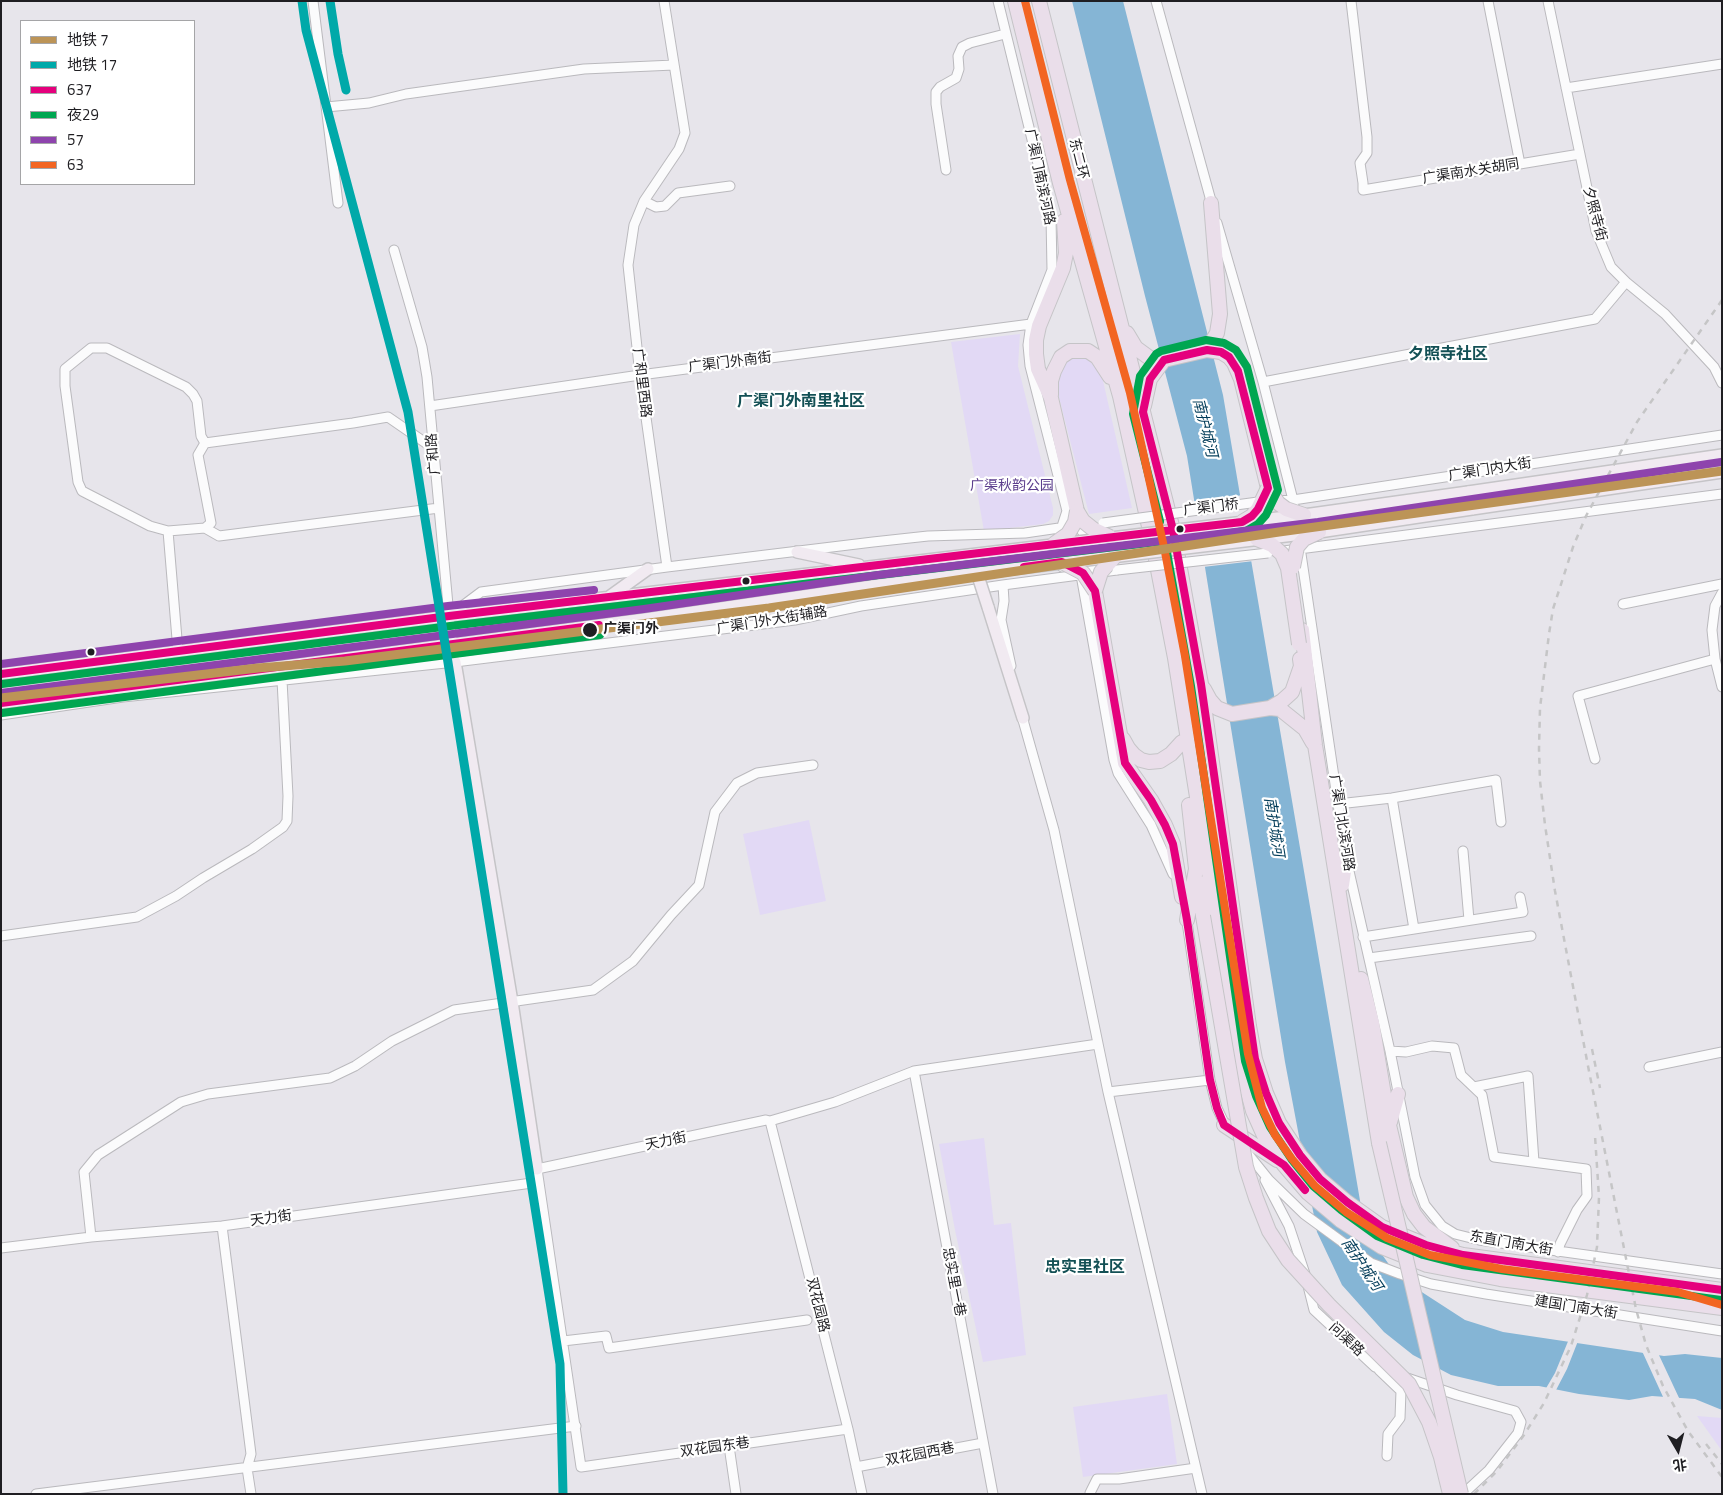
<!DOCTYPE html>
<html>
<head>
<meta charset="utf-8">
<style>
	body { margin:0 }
	#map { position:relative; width:1723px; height:1495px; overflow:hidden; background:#e7e5eb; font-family:"Titillium Web","Noto Sans SC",sans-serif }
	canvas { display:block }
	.frame { position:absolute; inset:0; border:2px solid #1f1e22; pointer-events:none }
	.legend { position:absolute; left:20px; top:20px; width:175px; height:165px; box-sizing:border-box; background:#fff; border:1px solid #a5a5a7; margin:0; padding:6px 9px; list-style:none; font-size:15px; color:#1f1e22 }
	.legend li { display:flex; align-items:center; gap:10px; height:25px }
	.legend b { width:25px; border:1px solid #a5a5a7 }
	.north { position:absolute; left:1653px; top:1425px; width:50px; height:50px; -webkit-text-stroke:4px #fff; paint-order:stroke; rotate:172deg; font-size:14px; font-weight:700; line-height:20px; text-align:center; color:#1f1e22 }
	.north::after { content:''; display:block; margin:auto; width:18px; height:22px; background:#1f1e22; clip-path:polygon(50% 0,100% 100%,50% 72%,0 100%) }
</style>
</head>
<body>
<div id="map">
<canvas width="1723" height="1495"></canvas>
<div class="frame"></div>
<ul class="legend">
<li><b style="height:6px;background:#bc9457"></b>地铁 7</li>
<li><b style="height:6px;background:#00a9a9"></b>地铁 17</li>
<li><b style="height:6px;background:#e5007d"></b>637</li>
<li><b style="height:6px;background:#00a651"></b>夜29</li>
<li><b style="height:6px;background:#8e44ad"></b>57</li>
<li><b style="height:6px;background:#f26522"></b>63</li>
</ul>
<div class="north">北</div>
</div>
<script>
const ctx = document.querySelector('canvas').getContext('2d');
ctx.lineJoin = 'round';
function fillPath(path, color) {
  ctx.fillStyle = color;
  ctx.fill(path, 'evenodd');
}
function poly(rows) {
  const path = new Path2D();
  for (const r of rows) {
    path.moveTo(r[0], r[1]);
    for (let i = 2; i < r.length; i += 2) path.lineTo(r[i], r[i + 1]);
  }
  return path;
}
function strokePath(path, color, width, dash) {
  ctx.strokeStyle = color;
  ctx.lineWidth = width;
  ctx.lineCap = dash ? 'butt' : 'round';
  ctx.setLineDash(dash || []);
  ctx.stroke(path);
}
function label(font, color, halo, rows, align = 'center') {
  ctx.font = font + ' "Titillium Web","Noto Sans SC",sans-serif';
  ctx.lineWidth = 4.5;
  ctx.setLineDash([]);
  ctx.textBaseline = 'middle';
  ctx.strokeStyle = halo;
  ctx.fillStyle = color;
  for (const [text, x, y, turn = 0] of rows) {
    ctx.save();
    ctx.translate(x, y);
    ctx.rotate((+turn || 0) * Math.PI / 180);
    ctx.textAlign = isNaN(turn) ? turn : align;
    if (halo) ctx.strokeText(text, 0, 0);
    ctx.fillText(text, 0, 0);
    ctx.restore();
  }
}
fillPath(poly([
	[1020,334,1018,366,1053,508,1053,515,1049,521,1043,524,984,531,951,342],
	[1072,356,1084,356,1101,372,1132,508,1089,514,1055,382,1061,363],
	[809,820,826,901,760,915,743,834],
	[984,1138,994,1225,1011,1223,1026,1355,983,1362,955,1230,939,1144],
	[1167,1394,1177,1464,1083,1477,1073,1407],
	[1697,1416,1722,1418,1722,1451]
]), '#e2d9f5');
fillPath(poly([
	[1072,1,1123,1,1223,395,1365,1230,1397,1276,1465,1320,1503,1332,1664,1356,1685,1354,1722,1358,1722,1410,1695,1399,1652,1396,1629,1400,1579,1394,1539,1386,1498,1386,1451,1375,1413,1355,1384,1332,1342,1285,1317,1232,1285,1062,1187,456,1145,296]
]), '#85b5d5');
fillPath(poly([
	[1243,495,1254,561,1203,567,1192,502],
	[1569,1339,1578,1341,1567,1369,1555,1392,1545,1390,1555,1373],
	[1642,1351,1658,1353,1680,1400,1664,1399]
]), '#e7e5eb');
const minor = poly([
	[313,1,338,203],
	[664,1,685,133,679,149,644,201,634,225,628,265,640,375,667,567],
	[998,1,1051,217,1052,270,1031,324,1028,345,1030,366,1067,511,1055,548,1056,560,1062,567],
	[1156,1,1213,208],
	[1351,1,1367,137,1367,153,1360,163,1363,183,1363,190,1580,154],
	[1488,1,1520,164],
	[1548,1,1596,231,1611,267,1626,282,1665,314,1714,367,1722,383],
	[1566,88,1722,64],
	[326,107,369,103,406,94,584,69,674,65],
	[946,170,936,104,936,92,940,87,956,78,959,69,958,56,962,47,970,43,1005,34],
	[644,201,656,207,665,206,678,193,730,186],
	[1217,223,1263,382,1293,500,1346,858,1390,1051,1415,1177,1425,1205,1442,1226,1455,1234,1479,1240,1722,1274],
	[394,250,422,347,427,377,449,616,455,662],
	[1263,382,1595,319,1626,282],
	[430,406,640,375,1031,324],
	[205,443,201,436,197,401,193,394,186,387,107,348,91,348,65,369,65,386,78,482,82,491,150,526,168,531,205,528,211,523,198,455,205,443,353,423,388,417,433,448],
	[1274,501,1293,500,1722,435],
	[1078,526,1091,543,1092,564,1087,574],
	[205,528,219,536,439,508],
	[168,531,178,651],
	[1276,552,1722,494],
	[1079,574,1081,575,1114,760,1118,773,1151,825,1173,874],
	[1003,585,1004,601,1001,620,1011,666],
	[1722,593,1715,606,1712,630,1715,659,1722,687],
	[1623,604,1722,584],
	[449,616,481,592,667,567,873,542,928,536,1025,533,1066,527],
	[1021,713,1054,830,1108,1092],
	[1,715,123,697,455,662,795,620,861,606,1003,585,1117,570],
	[1595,759,1578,696,1715,659],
	[1392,798,1414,929],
	[1338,804,1392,798,1496,780,1501,822],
	[1463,851,1469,920],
	[1186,915,1210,1080,1217,1108,1226,1127],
	[1,936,137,917,176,896,203,878,252,849,283,827,287,821,288,796,282,680],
	[1363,937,1523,912,1520,897],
	[1369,958,1531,936],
	[1390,1051,1406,1052,1432,1046,1454,1048,1461,1075,1482,1095,1494,1157,1586,1169,1587,1196,1577,1210,1560,1244,1558,1252],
	[1649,1067,1722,1052],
	[914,1071,993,1494],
	[1474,1087,1528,1076,1534,1162],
	[770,1121,835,1102,914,1071,1098,1044],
	[1244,1149,1269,1180,1304,1214,1371,1263,1400,1274,1431,1284,1486,1294,1722,1331],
	[1265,1180,1289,1226,1305,1274,1314,1310,1375,1367,1457,1395,1515,1411,1521,1422,1518,1433,1489,1470,1463,1494],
	[222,1226,251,1454,247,1468,251,1494],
	[91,1237,84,1172,98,1155,181,1102,208,1094,330,1078,355,1066,392,1041,454,1010,593,990,633,961,671,915,699,885,715,812,737,783,757,773,813,765],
	[1,1248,91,1237,222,1226,539,1182],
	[563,1341,606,1336,609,1348,807,1320],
	[1379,1370,1401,1391,1400,1418,1388,1434,1387,1456],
	[848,1429,581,1467,537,1169,766,1120,770,1121,848,1429,862,1494],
	[729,1446,736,1494],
	[856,1467,983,1443],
	[1090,1493,1097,1479,1119,1479,1196,1468],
	[36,1494,576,1426],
	[1202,1494,1108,1092,1210,1080]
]);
const major = poly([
	[1468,492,1722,455],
	[1472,509,1722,472],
	[797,552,859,565],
	[609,597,648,569],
	[988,607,1023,718],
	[455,662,512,1002,537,1169],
	[1,674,449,616,877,566],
	[1,703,645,619,879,585]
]);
const highway = poly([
	[1015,1,1060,183,1120,396,1154,549,1175,658,1238,1056,1253,1111,1266,1140,1284,1165,1308,1193,1340,1220,1382,1247,1427,1265,1500,1279,1722,1308],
	[1039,1,1173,530,1201,684,1249,1026,1255,1059,1266,1093,1279,1123,1300,1155,1320,1179,1347,1202,1382,1227,1426,1245,1463,1255,1722,1290],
	[1064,221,1066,253,1063,268,1039,326,1036,340,1036,354,1038,369,1051,398,1077,511],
	[1127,333,1136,348,1151,359,1164,360,1207,350,1221,352,1229,357,1234,363,1241,379,1268,488],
	[1207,350,1217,333,1220,314,1211,203],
	[1051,395,1051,381,1054,371,1061,357,1070,351,1088,351,1097,357,1110,377],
	[1144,406,1150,379,1164,360],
	[1095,591,1125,763,1151,800,1165,825,1173,844,1182,897],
	[1302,630,1315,745,1379,1143],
	[1204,689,1210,700,1217,708,1232,714,1270,708,1280,709,1305,729,1313,743],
	[1270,708,1282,701,1292,692,1301,666,1300,659],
	[1123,739,1128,748,1134,755,1141,760,1149,762,1160,761,1171,754,1182,742],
	[1198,882,1203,916],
	[1342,885,1346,858],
	[1187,920,1196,869,1189,805],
	[1361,979,1372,1023,1389,1125,1406,1197,1414,1214,1424,1227,1452,1248],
	[1390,1122,1398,1094],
	[1224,1125,1277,1160]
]);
strokePath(minor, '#bab9bd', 11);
strokePath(major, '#c5c4c7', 14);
strokePath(highway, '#c5c4c7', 16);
strokePath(minor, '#fbfbfc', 9);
strokePath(major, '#f1eaf1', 11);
strokePath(highway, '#eadeea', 14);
strokePath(poly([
	[1722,300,1637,422,1586,516,1573,547,1553,609,1549,634,1540,708,1539,749,1540,781,1545,825,1555,891,1588,1066,1636,1309,1646,1345,1663,1386,1688,1431,1722,1477],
	[1592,1049,1600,1088],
	[1706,1444,1722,1464],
	[1474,1494,1497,1471,1524,1435,1544,1403,1571,1346,1587,1295,1597,1247,1599,1197,1595,1136]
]), '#c5c5c6', 2.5, [6, 6]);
const minorBridge = poly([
	[1103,523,1258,502],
	[1117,570,1268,553]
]);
const majorBridge = poly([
	[877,566,1311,514,1468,492],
	[977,573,988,607],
	[879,585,1319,532,1472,509]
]);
const highwayBridge = poly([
	[1268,488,1278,503,1286,509,1304,515],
	[1077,511,1083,521,1093,529,1110,537],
	[1242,522,1252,516,1258,509,1268,488],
	[1257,539,1272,545,1282,554,1288,568,1299,644],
	[1054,544,1068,534,1075,522,1077,511],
	[1062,562,1083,573,1095,591],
	[1293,567,1297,547,1304,539,1319,532],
	[1095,591,1101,572,1116,555],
	[1203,916,1246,1167,1256,1198,1269,1231,1288,1260,1329,1305,1409,1384,1429,1422,1441,1457,1450,1494],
	[1379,1143,1461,1494]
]);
strokePath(minorBridge, '#bab9bd', 11, []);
strokePath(majorBridge, '#c5c4c7', 14, []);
strokePath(highwayBridge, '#c5c4c7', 16, []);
strokePath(minorBridge, '#fbfbfc', 9);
strokePath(majorBridge, '#f1eaf1', 11);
strokePath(highwayBridge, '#eadeea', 14);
strokePath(poly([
	[1207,350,1221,352,1229,357,1238,371,1268,488,1258,509,1252,516,1242,522,1173,530,1143,412,1150,379,1164,360,1207,350],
	[1173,530,1201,684,1255,1059,1266,1093,1279,1123,1300,1155,1320,1179,1347,1202,1382,1227,1426,1245,1463,1255,1722,1290],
	[1024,567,1062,562,1083,573,1095,591,1125,763,1151,800,1165,825,1173,844,1187,920,1210,1080,1217,1108,1224,1125,1284,1165,1305,1190],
	[1,674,449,616,1173,530],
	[1,703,599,625]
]), '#e5007d', 8);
strokePath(poly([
	[1160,521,1133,414,1140,376,1156,354,1161,351,1206,340,1224,343,1236,350,1247,367,1278,490,1266,515,1258,524,1246,531,1185,539],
	[2,684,450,626,1165,541,1191,686,1245,1061,1256,1096,1270,1127,1292,1160,1313,1186,1341,1210,1377,1236,1423,1255,1462,1265,1721,1300],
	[2,713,600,635]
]), '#00a651', 8);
strokePath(poly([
	[1,664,448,606,594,590],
	[1,693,644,609,878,575,1318,522,1721,462]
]), '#8e44ad', 8);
strokePath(poly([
	[1025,1,1070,180,1130,393,1164,547,1185,656,1248,1054,1262,1108,1275,1135,1292,1159,1315,1186,1346,1212,1387,1238,1430,1255,1502,1269,1678,1292,1722,1305]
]), '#f26522', 8);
strokePath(poly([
	[1,698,258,668,345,661,769,608,1279,532,1722,471]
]), '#bc9457', 9);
strokePath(poly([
	[302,1,306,30,408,412,560,1364,563,1494],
	[330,1,338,54,346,90]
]), '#00a9a9', 9);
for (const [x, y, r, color] of [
	[1180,529,4.5,"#1f1e22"],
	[746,581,4.5,"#1f1e22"],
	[590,630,8,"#1f1e22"],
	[91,652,4.5,"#1f1e22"]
]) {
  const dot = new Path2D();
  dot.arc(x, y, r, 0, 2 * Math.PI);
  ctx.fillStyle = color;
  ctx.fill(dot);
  strokePath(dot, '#fff', 2);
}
label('14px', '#1f1e22', '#fff', [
	["东二环",1078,159,76],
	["广渠南水关胡同",1471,172,-9],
	["广渠门南滨河路",1039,177,78],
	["夕照寺街",1594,214,75],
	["广渠门外南街",730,363,-7],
	["广和里西路",641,383,83],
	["广和路",434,454,-95],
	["广渠门内大街",1490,470,-9],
	["广渠门桥",1211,508,-7],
	["广渠门外大街辅路",772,621,-9],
	["广渠门北滨河路",1341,823,81],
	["天力街",666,1142,-12],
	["天力街",271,1219,-8],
	["东直门南大街",1511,1244,10],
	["忠实里一巷",953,1282,79],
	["双花园路",817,1305,76],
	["建国门南大街",1576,1308,9],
	["问渠路",1346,1340,43],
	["双花园东巷",715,1448,-8],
	["双花园西巷",920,1455,-11]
]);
label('14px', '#5c3e8d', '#fff', [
	["广渠秋韵公园",1012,487]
]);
label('bold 14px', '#1f1e22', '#fff', [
	["广渠门外",603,630]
], 'left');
label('italic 15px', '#003b58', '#fff', [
	["南护城河",1204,428,76],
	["南护城河",1273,827,81],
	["南护城河",1361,1265,56]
]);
label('bold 16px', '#135055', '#fff', [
	["夕照寺社区",1448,355],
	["广渠门外南里社区",801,402],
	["忠实里社区",1085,1268]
]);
</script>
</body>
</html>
